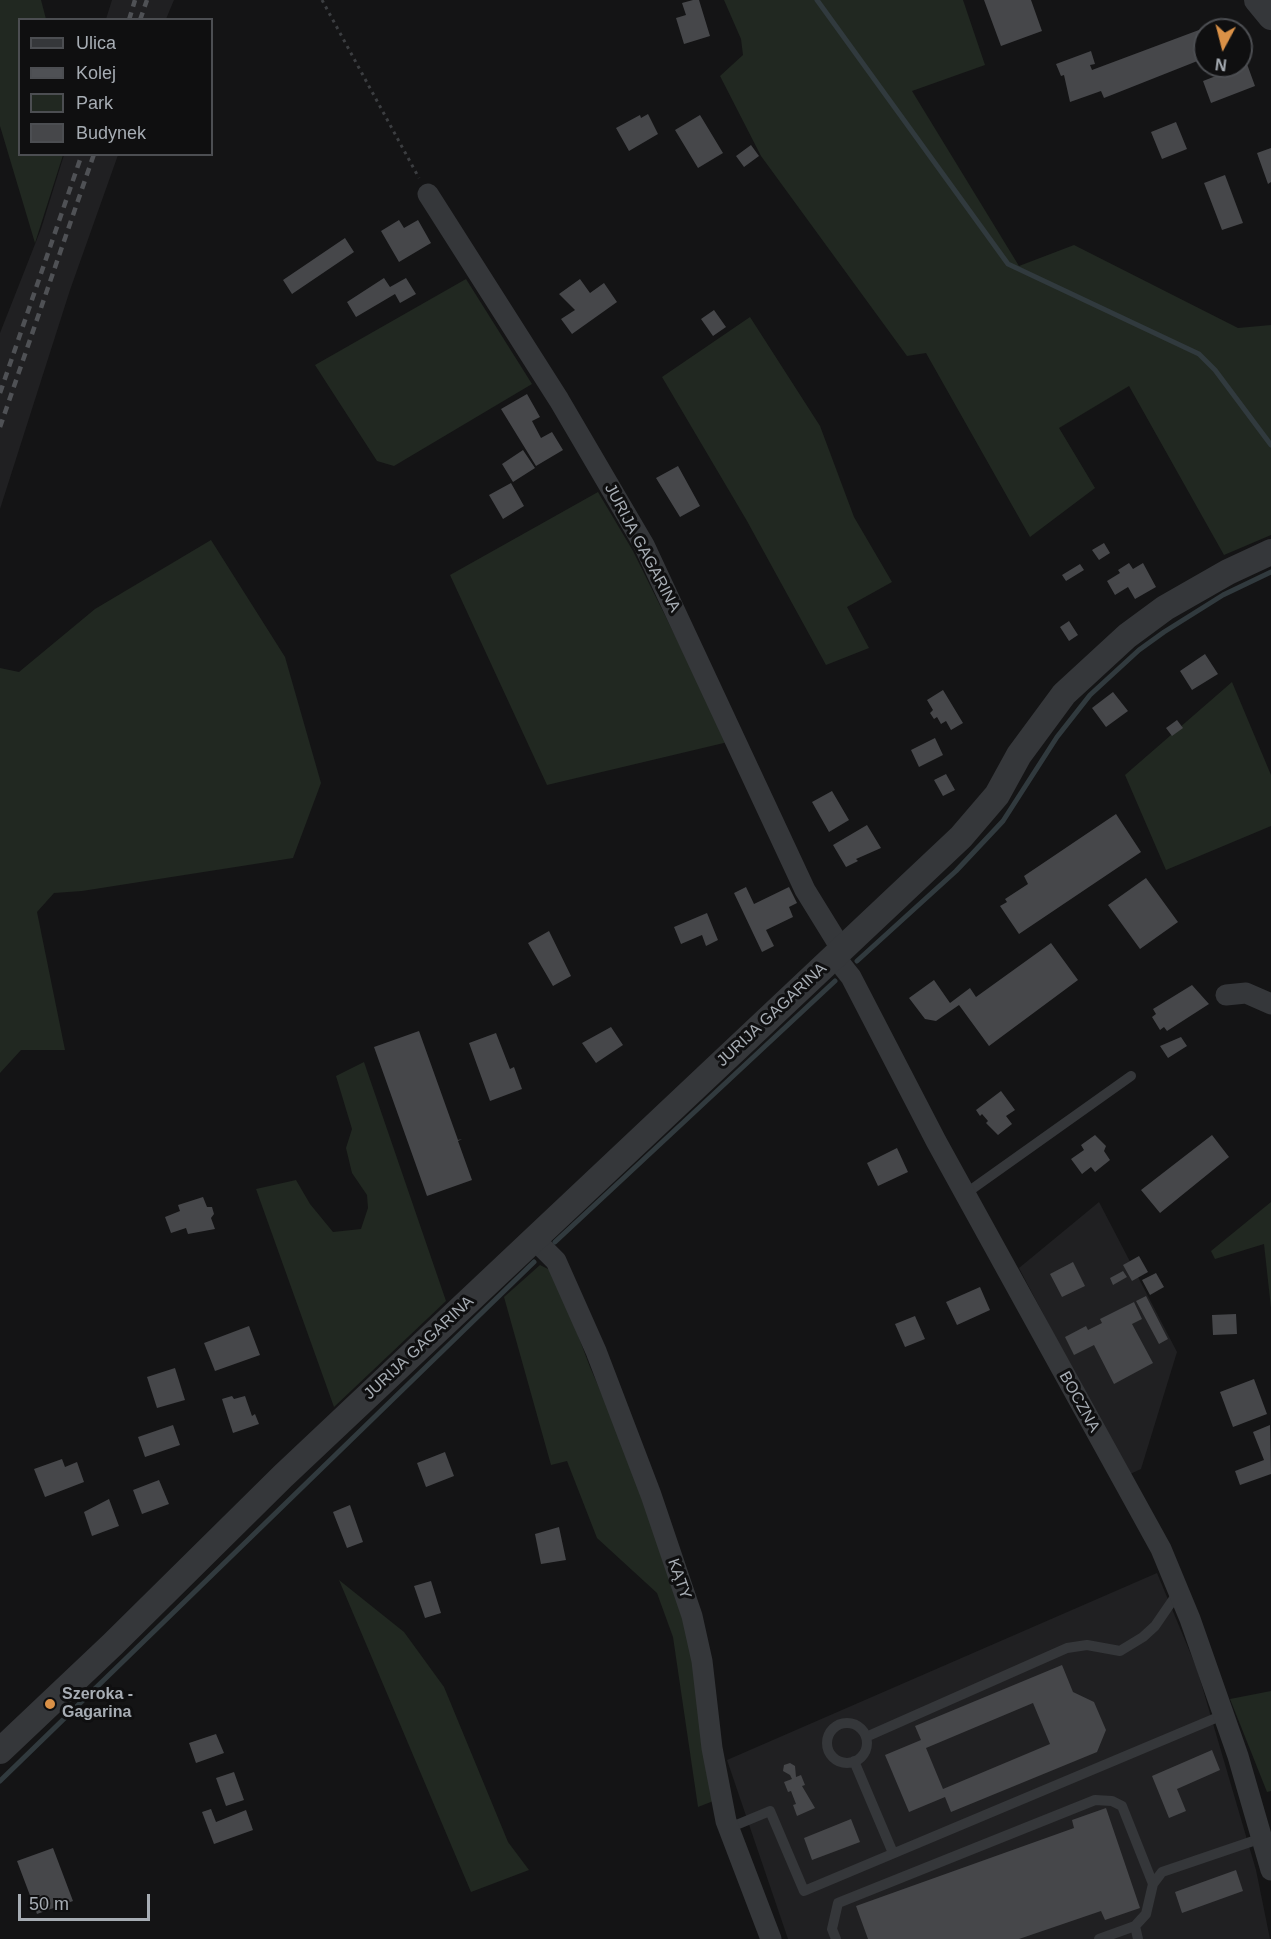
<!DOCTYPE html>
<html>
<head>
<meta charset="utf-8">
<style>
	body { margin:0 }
	#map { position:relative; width:1271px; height:1939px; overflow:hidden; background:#141415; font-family:Arial,sans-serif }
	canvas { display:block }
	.legend { position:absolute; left:18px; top:18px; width:195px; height:138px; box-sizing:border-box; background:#0f0f10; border:2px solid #4c4e52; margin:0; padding:8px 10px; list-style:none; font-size:18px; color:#a7adb4 }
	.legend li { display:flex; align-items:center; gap:12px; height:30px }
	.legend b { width:30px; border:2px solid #4c4e52 }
	.north { position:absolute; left:1193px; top:18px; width:60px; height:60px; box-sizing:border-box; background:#0f0f10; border:2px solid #4c4e52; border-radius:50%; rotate:187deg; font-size:16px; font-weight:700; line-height:24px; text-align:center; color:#a7adb4 }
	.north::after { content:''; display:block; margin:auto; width:21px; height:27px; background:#da9147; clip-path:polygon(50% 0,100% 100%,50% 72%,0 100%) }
	.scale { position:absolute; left:18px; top:1894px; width:132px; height:27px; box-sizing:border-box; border:3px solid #a7adb4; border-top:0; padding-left:8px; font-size:18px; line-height:21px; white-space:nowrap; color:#a7adb4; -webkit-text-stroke:4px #0f0f10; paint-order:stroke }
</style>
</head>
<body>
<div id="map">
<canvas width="1271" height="1939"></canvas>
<ul class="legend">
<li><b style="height:8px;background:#35373a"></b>Ulica</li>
<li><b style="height:8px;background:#4f5155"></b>Kolej</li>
<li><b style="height:16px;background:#212821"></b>Park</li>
<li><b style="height:16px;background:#46474a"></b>Budynek</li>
</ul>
<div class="north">N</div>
<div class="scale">50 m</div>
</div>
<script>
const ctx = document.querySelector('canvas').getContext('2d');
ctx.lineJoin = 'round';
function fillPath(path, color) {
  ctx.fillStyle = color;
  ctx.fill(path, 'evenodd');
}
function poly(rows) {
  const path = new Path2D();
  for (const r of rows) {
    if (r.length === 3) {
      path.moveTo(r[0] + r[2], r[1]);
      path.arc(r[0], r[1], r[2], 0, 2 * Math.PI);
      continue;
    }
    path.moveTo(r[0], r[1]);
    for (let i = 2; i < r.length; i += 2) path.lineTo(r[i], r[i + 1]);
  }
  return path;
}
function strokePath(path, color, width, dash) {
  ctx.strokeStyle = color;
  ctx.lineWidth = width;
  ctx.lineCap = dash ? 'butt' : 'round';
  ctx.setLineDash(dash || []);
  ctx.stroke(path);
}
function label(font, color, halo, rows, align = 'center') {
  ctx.font = font + ' Arial,sans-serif';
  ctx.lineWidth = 6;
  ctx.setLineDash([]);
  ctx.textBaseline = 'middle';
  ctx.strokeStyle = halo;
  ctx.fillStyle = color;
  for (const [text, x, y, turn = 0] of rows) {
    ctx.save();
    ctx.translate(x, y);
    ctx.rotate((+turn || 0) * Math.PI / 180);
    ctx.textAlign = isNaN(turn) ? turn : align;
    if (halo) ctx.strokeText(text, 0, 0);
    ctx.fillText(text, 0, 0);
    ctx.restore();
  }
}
fillPath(poly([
	[112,0,174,0,166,19,106,19],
	[64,155,118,155,70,290,0,509,0,333,41,229],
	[1099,1202,1177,1352,1141,1469,1128,1475,1019,1268],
	[1157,1573,1197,1669,1256,1870,1270,1939,788,1939,727,1760]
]), '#202022');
fillPath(poly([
	[0,0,41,0,46,19,20,20,20,154,63,155,35,243,0,126],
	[724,0,963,0,985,65,912,91,1019,266,1074,245,1238,328,1271,325,1271,535,1224,555,1129,386,1059,428,1095,488,1030,537,926,353,907,356,761,156,720,76,743,55,741,39],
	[466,279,532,384,394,466,377,461,315,365],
	[750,317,820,426,854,517,892,582,847,607,869,648,826,665,747,521,662,377],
	[598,492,633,551,728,742,547,785,450,575],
	[211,540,285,657,321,783,293,858,82,891,54,893,37,912,65,1050,21,1050,0,1073,0,668,19,672,95,609],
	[1232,682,1271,775,1271,826,1166,870,1125,775],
	[364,1062,446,1301,334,1407,256,1189,296,1180,310,1204,333,1232,361,1229,368,1208,367,1195,352,1173,346,1148,352,1129,336,1076],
	[1271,1202,1271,1308,1264,1244,1215,1259,1211,1251],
	[540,1265,554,1272,590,1367,631,1461,691,1637,716,1800,698,1807,673,1637,657,1593,597,1538,567,1461,551,1465,504,1297],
	[339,1580,404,1632,444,1687,508,1842,529,1870,471,1892],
	[1271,1691,1271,1791,1267,1792,1230,1699]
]), '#212821');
strokePath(poly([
	[817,0,1008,264,1199,354,1215,370,1271,445],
	[857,961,956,871,1003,821,1057,737,1090,695,1139,650,1164,632,1223,595,1271,572],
	[555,1242,835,981],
	[0,1781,534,1262]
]), '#313a3e', 5);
fillPath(poly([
	[693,0,699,0,710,36,684,44,676,18,686,15,682,3],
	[984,0,1031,0,1042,31,1001,46],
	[1215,24,1218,30,1205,30,1205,58,1104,98,1101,91,1070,102,1064,75,1061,76,1056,64,1091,51,1095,64,1090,65,1092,70],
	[1247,64,1255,86,1211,103,1203,81],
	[648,114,658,134,629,151,616,128,640,115,641,118],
	[700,115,723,153,698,168,675,130],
	[1176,122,1187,149,1162,159,1151,132],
	[751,145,759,156,744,167,736,156],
	[1271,148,1271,182,1268,184,1257,153],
	[1225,175,1243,223,1222,230,1204,183],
	[399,220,404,228,418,220,431,243,399,262,381,231],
	[345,238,354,252,292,294,283,280],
	[384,278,390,287,406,278,416,294,400,303,395,294,356,317,347,302],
	[580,279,590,293,604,283,617,302,572,334,561,319,575,310,559,294],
	[714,310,726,327,713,336,701,319],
	[527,394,540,417,532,421,541,438,552,432,563,450,536,466,501,409],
	[523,450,535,468,513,482,502,464],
	[678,466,700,506,680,517,656,478],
	[511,483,524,506,503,519,489,495],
	[1104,543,1110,553,1099,560,1092,550],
	[1129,563,1133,569,1143,563,1156,587,1135,599,1128,587,1115,595,1107,581,1120,573,1118,570],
	[1080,564,1084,570,1066,581,1062,575],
	[1069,621,1078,635,1069,641,1060,627],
	[1205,654,1218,674,1192,690,1180,671],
	[943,690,963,723,951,730,946,721,941,724,937,717,934,719,930,713,933,710,927,700],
	[1113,692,1128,711,1106,727,1092,708],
	[1177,720,1183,728,1172,736,1166,728],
	[935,738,943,755,919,767,911,750],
	[946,774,955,790,943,796,934,780],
	[832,791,849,820,829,832,812,802],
	[1116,814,1141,852,1019,934,1000,906,1007,902,1005,899,1028,884,1024,876],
	[867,825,881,848,856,859,858,861,846,867,833,845],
	[1146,878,1178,922,1140,949,1108,905],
	[746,887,754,904,789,887,797,903,789,907,793,917,766,930,774,946,762,952,734,893],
	[707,913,718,940,706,946,702,935,681,944,674,927],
	[549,931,571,976,553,986,528,943],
	[1051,943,1078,980,989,1046,959,1005,936,1021,925,1019,909,998,934,980,950,1003,970,988,976,997],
	[1192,985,1209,1004,1167,1031,1164,1027,1160,1030,1152,1017,1156,1014,1153,1009],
	[611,1027,623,1045,596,1063,582,1043],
	[419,1031,458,1140,462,1139,458,1141,472,1180,427,1196,374,1047],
	[496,1033,510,1069,514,1067,522,1089,490,1101,469,1043],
	[1181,1037,1187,1046,1168,1058,1160,1046],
	[1001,1091,1015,1110,1006,1116,1012,1124,998,1135,986,1123,988,1121,982,1114,980,1116,976,1110],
	[1095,1135,1106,1146,1104,1151,1110,1160,1095,1172,1091,1167,1082,1174,1071,1159,1084,1150,1081,1145],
	[1212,1135,1229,1157,1160,1213,1141,1190],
	[897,1148,908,1172,878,1186,867,1163],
	[203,1197,207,1207,212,1207,214,1214,211,1218,215,1229,188,1234,186,1228,171,1233,165,1217,180,1211,178,1205],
	[1139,1256,1148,1272,1132,1281,1123,1265],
	[1073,1262,1085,1286,1062,1297,1050,1274],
	[1123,1271,1127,1277,1113,1285,1110,1278],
	[1156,1273,1164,1287,1150,1295,1142,1280],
	[980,1287,990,1310,957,1325,946,1302],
	[1146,1296,1168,1339,1159,1344,1136,1301],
	[1134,1302,1142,1319,1132,1324,1153,1363,1114,1384,1094,1345,1074,1355,1065,1337,1086,1326,1088,1330,1102,1323,1100,1319],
	[1236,1314,1237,1334,1213,1335,1212,1315],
	[915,1316,925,1339,905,1347,895,1324],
	[249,1326,260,1355,215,1371,204,1343],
	[175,1368,185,1400,157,1408,147,1377],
	[1254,1379,1267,1414,1233,1427,1220,1392],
	[232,1396,234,1399,245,1396,252,1416,255,1414,259,1424,233,1433,222,1399],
	[173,1425,180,1445,145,1457,138,1437],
	[1270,1425,1271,1474,1240,1485,1235,1471,1264,1460,1253,1432],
	[445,1452,454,1476,426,1487,417,1463],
	[62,1459,65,1467,77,1462,84,1482,45,1497,34,1469],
	[159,1480,169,1504,142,1514,133,1490],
	[109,1499,119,1526,92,1536,84,1512],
	[350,1505,363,1542,347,1548,333,1512],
	[559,1527,566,1560,541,1564,535,1534],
	[431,1581,441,1613,425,1618,414,1586],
	[1062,1665,1073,1692,1094,1702,1106,1730,1097,1752,951,1812,945,1797,909,1812,885,1755,921,1740,915,1726],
	[1033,1703,1050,1744,943,1789,926,1748],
	[216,1734,224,1753,196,1763,189,1743],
	[1212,1750,1220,1770,1177,1789,1186,1811,1169,1818,1152,1776],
	[790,1763,795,1766,796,1777,801,1775,805,1785,802,1786,815,1808,797,1816,793,1805,796,1804,791,1791,788,1792,784,1782,792,1779,790,1775,783,1771,784,1765],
	[234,1772,244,1800,226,1806,216,1778],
	[1106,1808,1140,1908,1105,1920,1101,1911,1019,1939,868,1939,856,1906,1074,1828,1072,1820],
	[211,1809,216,1822,246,1810,253,1830,214,1844,202,1812],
	[851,1819,860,1842,812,1860,804,1838],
	[53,1848,73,1901,37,1914,17,1861],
	[1236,1870,1243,1891,1182,1913,1175,1892]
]), '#46474a');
strokePath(poly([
	[322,0,419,178]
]), '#3c3e41', 3, [3, 4.5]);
strokePath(poly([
	[965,1194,1131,1076],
	[847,1743,20],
	[866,1737,1067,1648,1087,1645,1120,1651,1143,1637,1155,1626,1179,1591],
	[854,1761,893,1853],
	[729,1828,770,1811,804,1891,1223,1715],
	[1135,1926,1138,1939],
	[836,1939,832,1929,838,1903,1095,1800,1112,1801,1122,1806,1153,1884],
	[1099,1939,1135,1926,1146,1914,1153,1884,1162,1872,1262,1838]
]), '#35373a', 10);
strokePath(poly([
	[428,194,559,400,644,545,805,890,842,950],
	[835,957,851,977,936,1141,1161,1549,1190,1619,1238,1756,1271,1870],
	[1226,995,1246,993,1271,1004],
	[534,1239,556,1261,596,1351,651,1495,692,1616,702,1661,712,1748,726,1821,771,1939]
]), '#35373a', 21);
strokePath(poly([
	[1257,0,1271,17],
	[0,1751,113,1644,283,1476,961,837,997,795,1019,755,1064,694,1127,636,1165,608,1228,572,1271,552]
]), '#35373a', 26);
strokePath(poly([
	[129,20,135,0],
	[140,20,147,0],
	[0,393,82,154],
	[0,427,94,154]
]), '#4f5155', 4.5, [8, 6]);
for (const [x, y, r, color] of [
	[50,1704,6,"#da9147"]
]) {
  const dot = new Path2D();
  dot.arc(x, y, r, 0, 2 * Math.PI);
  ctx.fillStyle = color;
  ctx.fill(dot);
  strokePath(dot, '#0f0f10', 2);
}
label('16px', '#a7adb4', '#0f0f10', [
	["JURIJA GAGARINA",642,548,62],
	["JURIJA GAGARINA",772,1015,-43],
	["JURIJA GAGARINA",419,1348,-43],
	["BOCZNA",1079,1402,61],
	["KĄTY",679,1579,71]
]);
label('bold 16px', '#a7adb4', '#0f0f10', [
	["Szeroka -",62,1695],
	["Gagarina",62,1713]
], 'left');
</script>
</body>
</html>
